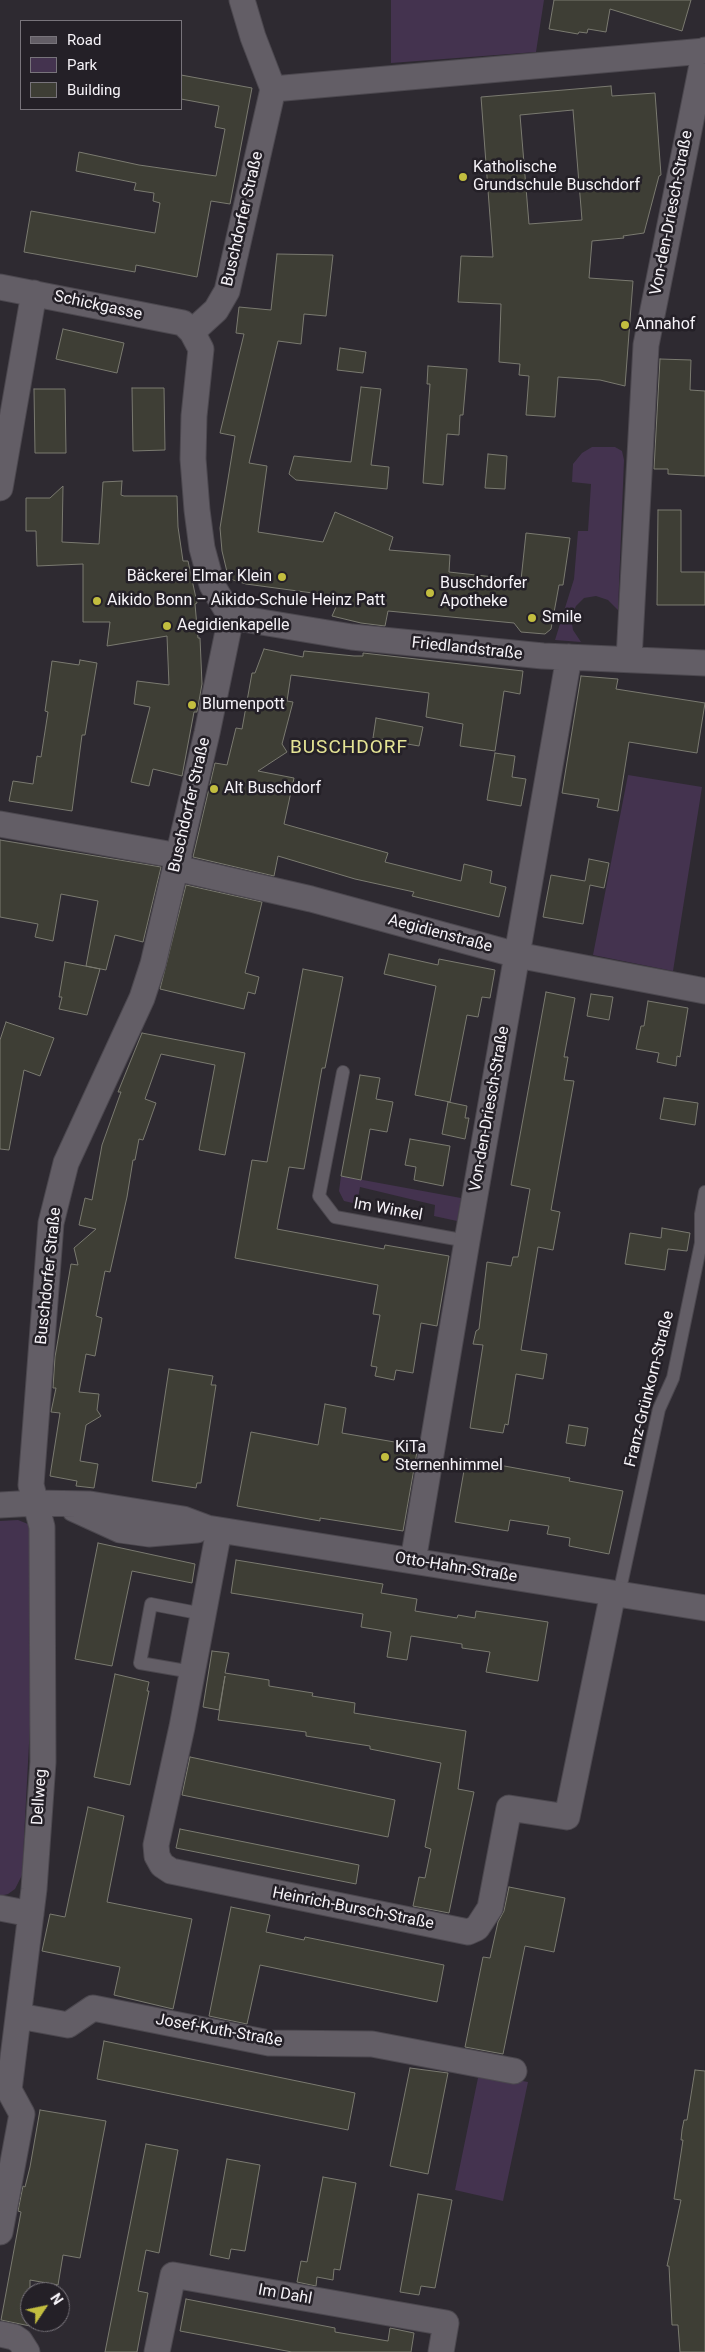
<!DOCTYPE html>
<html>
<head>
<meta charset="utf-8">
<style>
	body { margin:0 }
	#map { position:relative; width:705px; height:2352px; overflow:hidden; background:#2e2a31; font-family:Roboto,sans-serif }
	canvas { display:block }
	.legend { position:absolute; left:20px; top:20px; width:162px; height:90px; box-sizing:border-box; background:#242027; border:1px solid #78747b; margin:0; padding:6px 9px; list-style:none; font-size:15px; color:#f6f3f8 }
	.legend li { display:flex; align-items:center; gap:10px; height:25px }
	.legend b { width:25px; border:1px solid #78747b }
	.north { position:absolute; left:20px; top:2282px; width:50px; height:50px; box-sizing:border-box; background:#242027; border:1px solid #78747b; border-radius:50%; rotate:56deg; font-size:14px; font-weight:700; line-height:20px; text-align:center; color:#f6f3f8 }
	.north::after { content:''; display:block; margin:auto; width:18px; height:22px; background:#c2bd3f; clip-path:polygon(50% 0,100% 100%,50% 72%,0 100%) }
</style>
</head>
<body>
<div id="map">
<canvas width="705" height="2352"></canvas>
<ul class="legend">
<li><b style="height:6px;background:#635e66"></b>Road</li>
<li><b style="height:14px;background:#44334f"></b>Park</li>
<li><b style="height:14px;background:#3e3e35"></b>Building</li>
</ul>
<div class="north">N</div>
</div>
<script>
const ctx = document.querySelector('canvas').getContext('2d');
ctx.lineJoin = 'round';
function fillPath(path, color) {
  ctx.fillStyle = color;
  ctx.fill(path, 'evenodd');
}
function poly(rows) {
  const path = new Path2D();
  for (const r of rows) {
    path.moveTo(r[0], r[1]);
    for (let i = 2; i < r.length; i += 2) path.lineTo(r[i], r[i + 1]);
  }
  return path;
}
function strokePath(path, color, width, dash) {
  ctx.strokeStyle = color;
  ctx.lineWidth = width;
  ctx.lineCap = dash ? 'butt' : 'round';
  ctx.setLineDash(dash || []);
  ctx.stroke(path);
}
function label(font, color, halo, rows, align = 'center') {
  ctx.font = font + ' Roboto,sans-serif';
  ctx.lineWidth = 5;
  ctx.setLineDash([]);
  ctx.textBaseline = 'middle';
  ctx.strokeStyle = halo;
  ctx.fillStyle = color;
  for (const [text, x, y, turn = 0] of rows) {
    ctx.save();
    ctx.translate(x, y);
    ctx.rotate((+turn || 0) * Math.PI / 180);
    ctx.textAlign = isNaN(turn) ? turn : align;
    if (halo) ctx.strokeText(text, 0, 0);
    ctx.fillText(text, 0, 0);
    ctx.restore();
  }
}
fillPath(poly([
	[391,0,544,0,536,52,391,63],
	[592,447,615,447,622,451,624,460,618,610,608,600,596,596,584,598,576,606,571,617,573,630,581,642,555,640,574,579,578,531,588,531,591,484,572,482,573,464,582,453],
	[628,775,702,787,673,971,593,955],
	[341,1176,461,1198,457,1221,434,1216,435,1205,360,1187,357,1204,344,1201,339,1191],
	[18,1520,28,1524,31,1529,30,1725,22,1875,15,1889,8,1894,0,1896,0,1521],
	[479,2073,528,2082,503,2201,455,2190]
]), '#44334f');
const building = poly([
	[554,0,691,0,682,31,610,9,606,32,588,29,587,33,579,32,578,34,549,29,554,0],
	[181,75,252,88,230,204,211,201,197,277,136,265,135,272,24,252,31,211,155,233,160,203,153,201,154,193,134,190,136,183,76,171,79,152,139,165,216,176,225,129,215,127,219,106,181,99,181,75],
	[611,86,612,96,655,93,661,175,659,176,644,233,623,236,624,238,592,241,589,278,633,281,625,386,600,380,558,377,555,417,526,415,529,376,519,375,520,364,499,362,501,304,458,302,461,256,493,257,481,97,611,86],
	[573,110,582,220,529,224,520,115,573,110],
	[277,254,333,255,326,316,304,314,301,344,278,341,249,463,267,466,258,532,323,542,335,512,393,537,389,550,450,555,449,572,521,580,526,533,570,538,563,585,559,585,551,629,545,634,521,632,514,623,388,611,385,626,361,623,332,616,336,607,317,601,320,594,246,584,233,580,228,576,222,551,220,528,235,436,220,433,244,334,236,333,239,307,271,310,277,254],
	[63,329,124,343,117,373,56,359,63,329],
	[340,348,366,352,363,373,337,370,340,348],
	[660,359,691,360,690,390,705,391,705,476,668,474,668,469,654,469,660,359],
	[428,366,467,369,463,415,460,415,459,435,447,434,443,485,423,483,430,384,427,384,428,366],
	[361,387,381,389,371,465,389,467,387,489,296,480,289,474,294,456,351,462,361,387],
	[132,388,164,388,165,450,133,451,132,388],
	[34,389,65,389,66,453,35,453,34,389],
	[488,454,507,456,505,489,485,488,488,454],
	[122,481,121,495,124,496,177,496,178,527,183,561,188,561,197,603,195,604,198,638,200,638,202,684,197,712,194,712,182,776,153,769,149,786,131,782,150,707,134,704,137,681,169,685,167,636,107,646,110,622,83,622,83,564,37,566,36,531,26,531,26,498,50,498,63,486,62,542,99,544,103,482,122,481],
	[658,510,681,510,681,572,705,572,705,605,657,605,658,510],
	[264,649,303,657,304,651,354,656,363,656,363,653,523,671,520,694,504,691,495,751,460,746,463,724,426,717,429,693,291,675,287,701,293,702,282,744,287,752,258,771,294,778,284,824,388,853,385,862,461,881,464,864,492,871,490,883,506,887,499,917,412,896,414,892,355,879,278,856,274,876,193,857,215,763,227,765,236,728,242,729,252,673,255,673,264,649],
	[80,660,97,663,85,735,82,735,72,811,9,801,13,781,33,784,37,756,41,757,48,712,45,711,52,661,79,665,80,660],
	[581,676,618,679,616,689,705,703,697,753,629,742,618,811,597,807,599,799,562,793,581,676],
	[376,718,423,727,419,746,373,738,376,718],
	[495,753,515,756,512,777,526,779,521,806,487,800,495,753],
	[0,840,161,867,143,942,115,935,106,970,86,966,98,901,61,894,53,941,35,937,38,924,0,917,0,840],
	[589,859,609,863,604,888,590,885,583,924,543,917,551,875,585,881,589,859],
	[186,885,262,902,245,973,259,977,255,994,248,992,244,1009,160,989,186,885],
	[389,954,438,965,439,959,495,970,490,998,482,997,478,1017,467,1015,450,1102,415,1095,436,986,384,974,389,954],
	[65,962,100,969,87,1015,59,1009,62,997,59,997,65,962],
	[303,969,343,977,325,1068,322,1068,304,1169,289,1167,277,1229,384,1249,385,1245,449,1256,437,1326,421,1323,413,1373,396,1370,394,1380,375,1376,377,1367,371,1366,380,1315,373,1314,378,1285,235,1258,252,1160,267,1162,303,969],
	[546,992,575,998,564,1057,568,1057,564,1080,574,1081,551,1210,560,1212,553,1250,538,1247,521,1350,547,1354,543,1379,516,1374,508,1425,505,1424,503,1433,470,1428,483,1345,473,1344,476,1331,479,1329,487,1262,511,1266,513,1257,518,1257,530,1189,511,1185,546,992],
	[591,994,613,997,609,1020,587,1016,591,994],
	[648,1001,688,1008,680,1057,677,1056,676,1066,657,1062,659,1053,636,1049,641,1026,644,1026,648,1001],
	[6,1022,54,1038,40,1076,24,1070,9,1150,0,1149,0,1040,6,1022],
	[142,1033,245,1053,225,1155,199,1150,215,1065,161,1054,145,1099,156,1103,143,1140,139,1139,135,1160,133,1160,127,1197,110,1272,105,1271,96,1316,102,1318,95,1356,86,1354,79,1392,99,1394,97,1410,101,1416,86,1425,80,1461,98,1464,94,1488,76,1486,77,1481,50,1476,60,1413,51,1412,56,1388,53,1388,55,1357,71,1264,78,1265,74,1248,96,1229,79,1225,85,1198,92,1200,102,1145,121,1092,118,1092,142,1033],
	[360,1075,380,1078,376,1099,393,1102,387,1132,370,1129,361,1180,341,1176,360,1075],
	[664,1098,698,1103,695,1125,660,1119,664,1098],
	[448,1102,467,1106,465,1118,469,1118,465,1139,442,1134,448,1102],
	[410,1139,450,1146,443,1186,414,1180,416,1167,405,1165,410,1139],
	[662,1228,690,1233,687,1251,668,1249,665,1270,625,1264,630,1233,661,1238,662,1228],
	[169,1369,213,1376,211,1385,216,1385,201,1483,197,1483,196,1488,152,1481,169,1369],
	[325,1404,346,1408,342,1433,418,1446,403,1531,320,1518,320,1521,237,1506,251,1432,318,1445,325,1404],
	[569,1425,588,1428,585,1446,566,1443,569,1425],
	[466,1459,570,1478,569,1481,623,1491,609,1554,569,1546,570,1538,547,1534,549,1526,510,1520,508,1531,455,1522,466,1459],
	[98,1543,195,1564,192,1583,132,1571,112,1666,75,1659,98,1543],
	[236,1560,383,1584,381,1593,417,1599,415,1611,457,1618,458,1615,475,1618,476,1611,548,1622,538,1681,486,1672,490,1652,462,1648,462,1644,411,1636,407,1660,387,1657,391,1632,361,1627,363,1614,231,1593,236,1560],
	[212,1651,229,1653,225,1673,269,1680,269,1686,313,1693,312,1696,355,1703,354,1713,466,1731,458,1789,474,1792,449,1913,413,1906,419,1877,425,1878,431,1849,425,1847,441,1763,370,1749,370,1746,306,1736,306,1732,218,1720,225,1676,219,1710,203,1707,212,1651],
	[115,1674,149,1682,147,1691,149,1691,130,1785,94,1777,115,1674],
	[190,1757,395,1800,388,1837,182,1795,190,1757],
	[88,1807,124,1816,107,1902,192,1919,173,2009,114,1995,120,1967,42,1951,50,1914,65,1917,88,1807],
	[180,1829,359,1865,356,1884,176,1848,180,1829],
	[509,1887,565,1898,554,1952,525,1946,503,2054,465,2047,483,1957,490,1958,498,1922,504,1911,509,1887],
	[231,1907,270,1915,266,1932,304,1940,305,1937,444,1965,437,2002,260,1965,247,2024,209,2016,231,1907],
	[104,2041,355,2093,348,2130,97,2079,104,2041],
	[410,2068,448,2073,428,2174,390,2166,410,2068],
	[695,2070,705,2071,705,2352,680,2352,678,2325,672,2325,669,2266,667,2266,681,2200,674,2199,683,2140,681,2140,682,2130,684,2120,687,2120,695,2070],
	[40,2110,106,2121,80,2258,63,2255,58,2285,30,2280,30,2326,1,2320,21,2212,18,2211,23,2186,25,2187,30,2167,40,2110],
	[146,2144,178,2150,159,2253,146,2250,138,2291,148,2293,137,2352,105,2352,146,2144],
	[227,2159,260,2165,245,2251,231,2249,229,2259,210,2255,227,2159],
	[323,2177,356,2183,340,2270,334,2269,333,2280,317,2277,316,2286,297,2282,301,2261,307,2262,323,2177],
	[418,2194,452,2200,435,2288,421,2286,419,2295,400,2292,418,2194],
	[186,2299,335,2328,335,2332,388,2341,390,2328,414,2333,411,2352,292,2352,180,2331,186,2299]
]);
fillPath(building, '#3e3e35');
strokePath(building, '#7a7a70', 1);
const lane = poly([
	[343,1072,319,1196,335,1217,467,1241],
	[619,1594,659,1409,673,1378,701,1243,701,1214,705,1192],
	[192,1672,140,1663,151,1604,203,1614]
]);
const street = poly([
	[273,89,705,51],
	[0,287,183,323,192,332,201,349,194,416,193,459,197,510,202,548,212,585,231,617,207,733,153,964,142,998,66,1163,51,1223,31,1485,42,1527,43,1762,34,1889,9,2090,22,2114,0,2232],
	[192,332,216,310,227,291,273,89,253,37,242,0],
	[0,488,34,293],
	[231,617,352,637,543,656,705,663],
	[629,659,646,345,705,50],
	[0,824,179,856],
	[176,868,311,899,517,955,705,991],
	[0,1505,36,1503,90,1504,183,1519,207,1528,705,1608],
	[74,1509,120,1530,149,1534,197,1530],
	[219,1530,182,1727,156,1845,157,1856,162,1865,171,1871,468,1932,477,1928,490,1908,509,1808,567,1817,613,1593],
	[413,1561,467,1241,569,657],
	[0,1908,31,1914],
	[19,2016,68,2025,93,2008,269,2043,372,2044,514,2071],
	[0,2334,14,2337,20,2341,27,2352],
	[157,2352,173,2275,446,2323,441,2352]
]);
strokePath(lane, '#4c484f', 14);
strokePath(street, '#4c484f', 27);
strokePath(lane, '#635e66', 12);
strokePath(street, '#635e66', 25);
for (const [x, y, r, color] of [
	[463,177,5,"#c2bd3f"],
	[625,325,5,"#c2bd3f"],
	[282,577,5,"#c2bd3f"],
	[430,593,5,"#c2bd3f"],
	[97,601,5,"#c2bd3f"],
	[532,618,5,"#c2bd3f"],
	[167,626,5,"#c2bd3f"],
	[192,705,5,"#c2bd3f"],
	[214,789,5,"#c2bd3f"],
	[385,1457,5,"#c2bd3f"]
]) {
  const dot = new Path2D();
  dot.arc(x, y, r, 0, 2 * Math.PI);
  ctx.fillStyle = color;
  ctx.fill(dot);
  strokePath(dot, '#242027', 2);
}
label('16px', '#f6f3f8', '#242027', [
	["Katholische",473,168],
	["Grundschule Buschdorf",473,186],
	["Annahof",635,325],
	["Bäckerei Elmar Klein",272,577,"right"],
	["Buschdorfer",440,584],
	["Apotheke",440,602],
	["Aikido Bonn – Aikido-Schule Heinz Patt",107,601],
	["Smile",542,618],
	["Aegidienkapelle",177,626],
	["Blumenpott",202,705],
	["Alt Buschdorf",224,789],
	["KiTa",395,1448],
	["Sternenhimmel",395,1466]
], 'left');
label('16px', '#f6f3f8', '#242027', [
	["Von-den-Driesch-Straße",672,213,-79],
	["Buschdorfer Straße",243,219,-77],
	["Schickgasse",98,306,12],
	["Friedlandstraße",467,649,6],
	["Buschdorfer Straße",190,805,-77],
	["Aegidienstraße",440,934,15],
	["Von-den-Driesch-Straße",490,1109,-80],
	["Im Winkel",388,1210,10],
	["Buschdorfer Straße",49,1276,-84],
	["Franz-Grünkorn-Straße",650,1389,-76],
	["Otto-Hahn-Straße",456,1568,9],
	["Dellweg",40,1797,-86],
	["Heinrich-Bursch-Straße",353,1909,11],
	["Josef-Kuth-Straße",219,2031,10],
	["Im Dahl",285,2295,10]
]);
ctx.letterSpacing = '1px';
label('19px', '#e5e495', '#242027', [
	["BUSCHDORF",349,748]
]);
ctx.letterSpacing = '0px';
</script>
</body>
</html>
